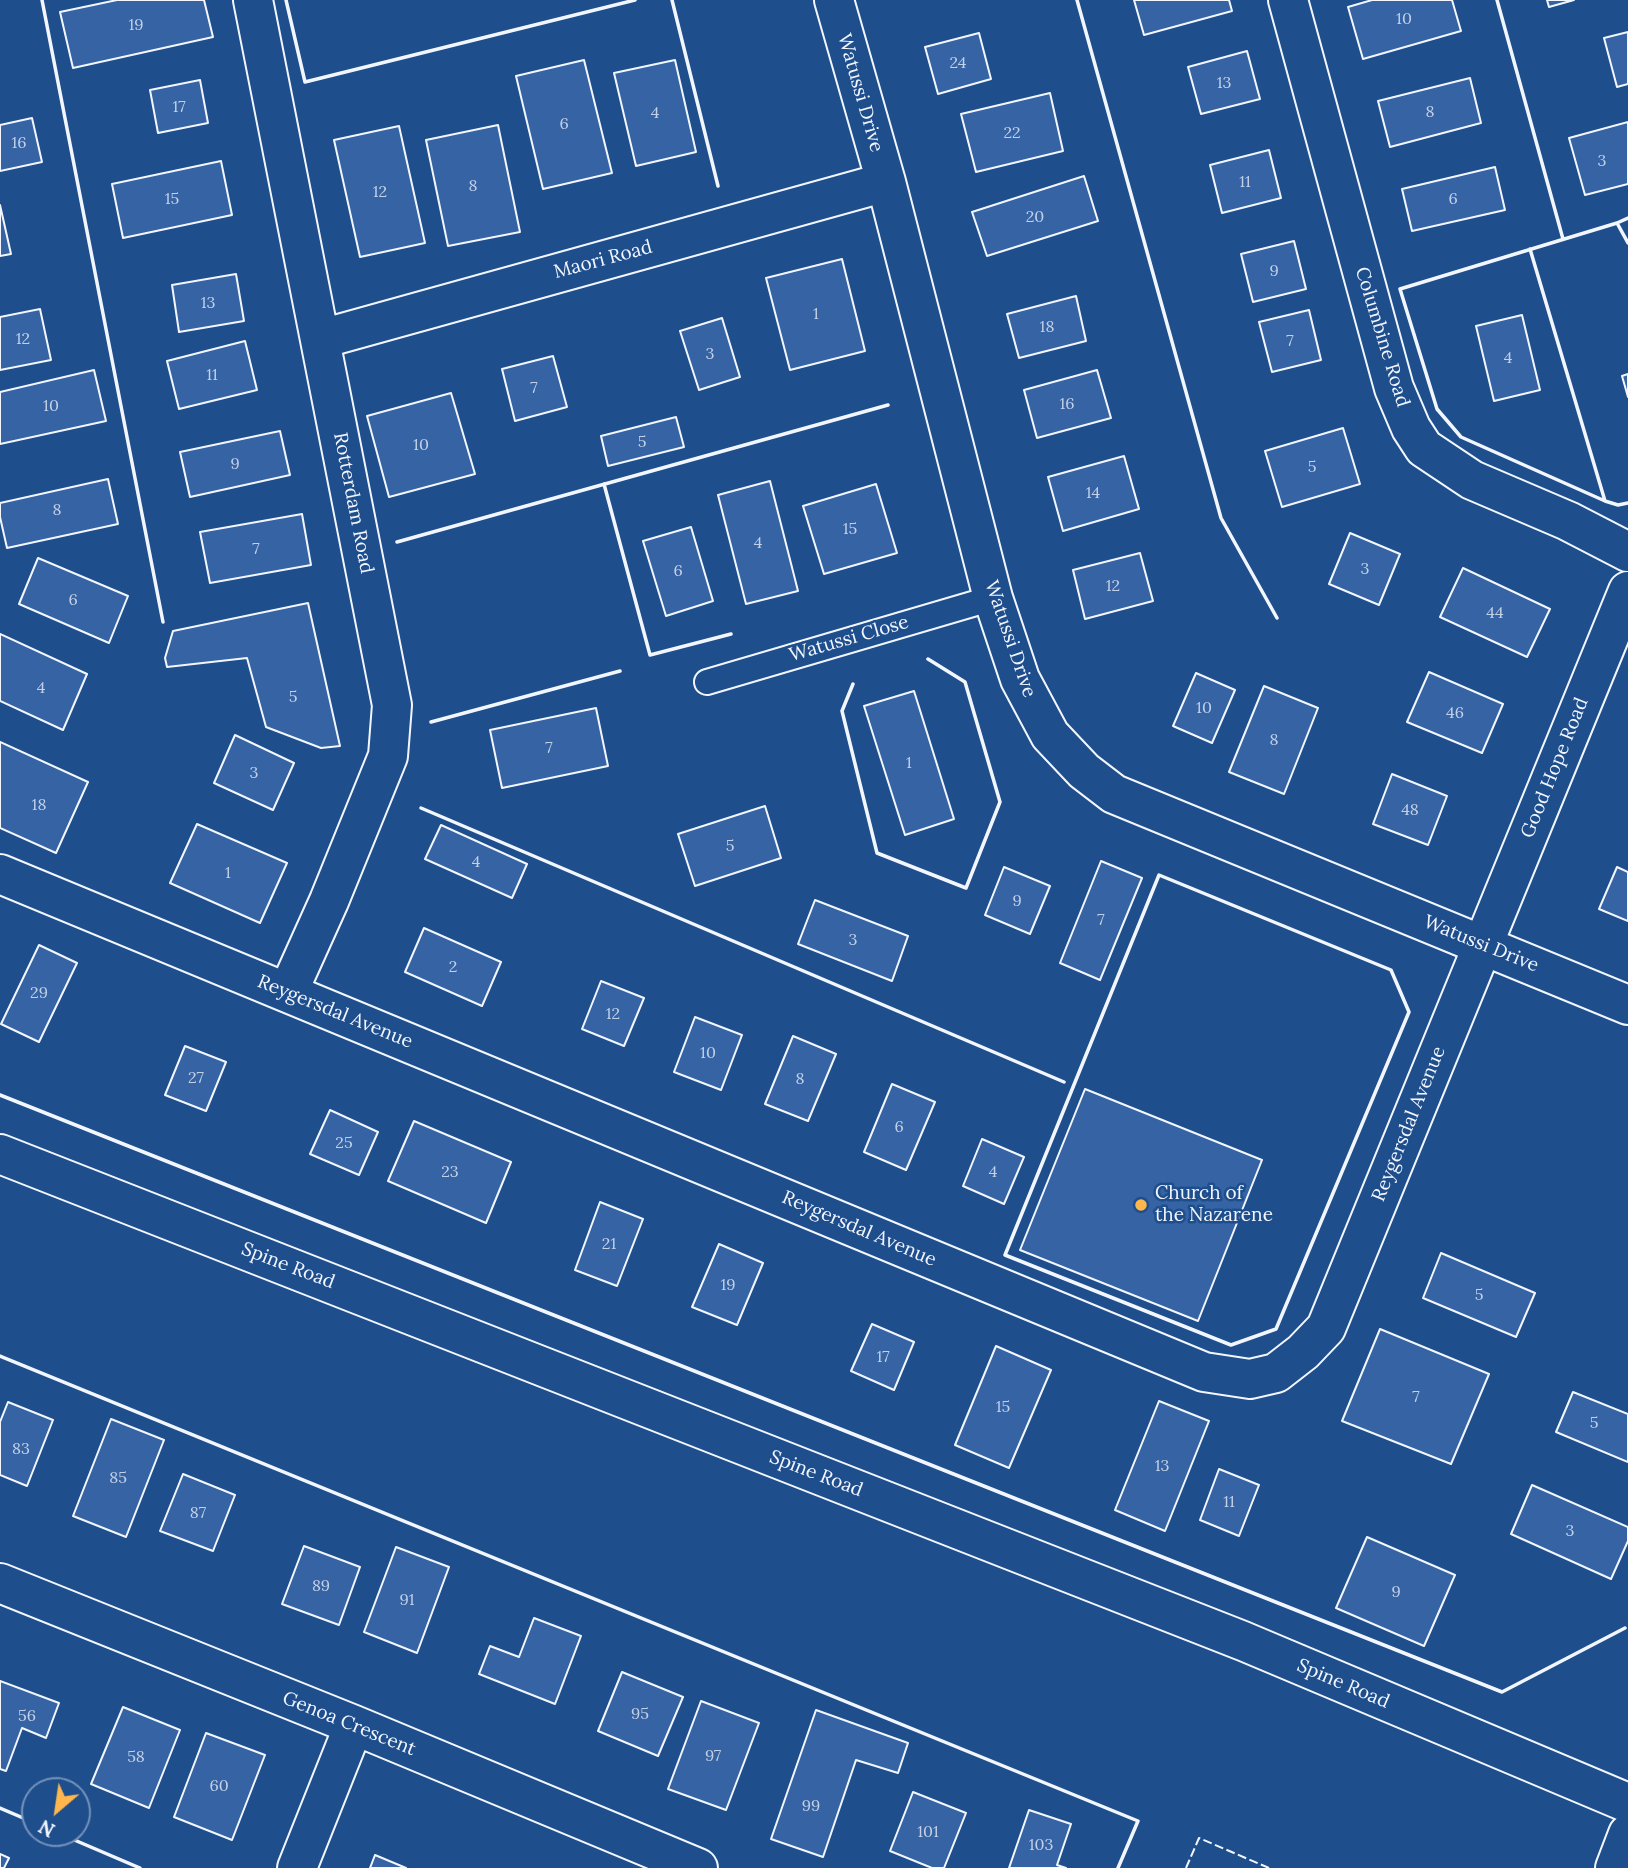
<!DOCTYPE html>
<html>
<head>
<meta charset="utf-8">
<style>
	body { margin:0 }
	#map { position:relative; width:1628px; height:1868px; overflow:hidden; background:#1f4e8c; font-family:Lora,serif }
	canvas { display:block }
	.north { position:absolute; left:21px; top:1777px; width:70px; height:70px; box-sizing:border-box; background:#1f4e8c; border:2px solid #7391ba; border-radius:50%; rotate:209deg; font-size:19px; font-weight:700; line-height:28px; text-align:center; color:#f2f6ff }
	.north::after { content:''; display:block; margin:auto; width:24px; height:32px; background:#ffb74d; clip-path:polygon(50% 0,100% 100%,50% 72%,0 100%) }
</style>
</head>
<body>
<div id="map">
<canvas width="1628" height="1868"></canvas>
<div class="north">N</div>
</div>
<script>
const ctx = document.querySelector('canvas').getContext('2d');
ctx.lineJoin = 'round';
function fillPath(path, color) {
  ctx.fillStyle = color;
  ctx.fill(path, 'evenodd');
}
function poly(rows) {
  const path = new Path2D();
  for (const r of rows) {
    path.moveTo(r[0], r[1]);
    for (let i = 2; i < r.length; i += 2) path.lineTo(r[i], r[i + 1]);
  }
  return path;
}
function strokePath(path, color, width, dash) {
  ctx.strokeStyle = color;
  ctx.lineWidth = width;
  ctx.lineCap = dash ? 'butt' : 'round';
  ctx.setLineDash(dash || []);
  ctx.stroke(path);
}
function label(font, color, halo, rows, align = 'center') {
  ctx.font = font + ' Lora,serif';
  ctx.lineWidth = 5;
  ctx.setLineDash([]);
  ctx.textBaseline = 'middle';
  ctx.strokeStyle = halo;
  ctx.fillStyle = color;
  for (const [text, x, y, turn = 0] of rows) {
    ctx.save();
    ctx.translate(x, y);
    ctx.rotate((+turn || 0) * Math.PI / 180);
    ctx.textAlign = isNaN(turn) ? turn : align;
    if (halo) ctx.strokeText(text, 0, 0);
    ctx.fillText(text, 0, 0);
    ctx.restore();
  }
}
const building = poly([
	[117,0,204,0,213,37,73,68,60,12,117,0],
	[1134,0,1229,0,1232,11,1144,35,1134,0],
	[1372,0,1452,0,1461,31,1363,59,1348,7,1372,0],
	[1547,0,1574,0,1549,7,1547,0],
	[1628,32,1628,84,1617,87,1604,38,1628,32],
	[979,33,991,79,938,94,925,47,979,33],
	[1247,51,1260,99,1201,114,1188,67,1247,51],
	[584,60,612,173,543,189,516,76,584,60],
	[675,60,696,152,636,166,614,73,675,60],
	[1470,78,1481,123,1390,147,1378,101,1470,78],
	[200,80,208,123,158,133,150,90,200,80],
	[1050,93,1063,151,976,172,961,114,1050,93],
	[32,118,42,162,0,171,0,125,32,118],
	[1628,122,1628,184,1585,195,1569,138,1628,122],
	[498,125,520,232,448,246,426,140,498,125],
	[399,126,425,243,360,257,334,140,399,126],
	[1269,150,1281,198,1222,213,1210,165,1269,150],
	[221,161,232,215,123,238,112,184,221,161],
	[1495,167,1505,210,1412,231,1402,189,1495,167],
	[1084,176,1098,221,987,256,972,212,1084,176],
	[0,205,11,254,0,256,0,205],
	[1294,241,1306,289,1253,302,1241,254,1294,241],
	[842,259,865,351,790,370,766,278,842,259],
	[236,274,244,321,179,332,172,285,236,274],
	[1076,296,1086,341,1019,358,1007,314,1076,296],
	[40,309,51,360,0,370,0,317,40,309],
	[1309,310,1321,360,1272,372,1259,322,1309,310],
	[1522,315,1540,390,1494,401,1476,326,1522,315],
	[722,318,740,377,699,390,680,331,722,318],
	[245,341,257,390,179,409,167,361,245,341],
	[553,356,567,407,515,421,502,369,553,356],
	[94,370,106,421,0,444,0,392,94,370],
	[1097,370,1111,418,1037,438,1024,390,1097,370],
	[1628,374,1628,397,1622,376,1628,374],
	[451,393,475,474,389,497,367,416,451,393],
	[676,417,684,447,608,466,601,436,676,417],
	[1343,428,1360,484,1282,507,1265,451,1343,428],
	[280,431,290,475,190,497,180,452,280,431],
	[1124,456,1139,509,1063,531,1048,477,1124,456],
	[108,479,118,524,7,548,0,517,0,503,108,479],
	[770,481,798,591,746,604,718,495,770,481],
	[876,484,897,553,824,574,803,506,876,484],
	[302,514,311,565,210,583,200,532,302,514],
	[691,527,713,601,666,616,643,541,691,527],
	[1350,533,1400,554,1379,605,1329,584,1350,533],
	[1140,553,1153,601,1085,619,1073,570,1140,553],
	[38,558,128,596,109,643,19,604,38,558],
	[1463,568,1550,609,1527,657,1440,617,1463,568],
	[308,603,340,746,321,748,266,727,247,658,167,667,165,658,173,631,308,603],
	[0,634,87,674,63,730,0,701,0,634],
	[1429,672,1503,704,1482,753,1407,722,1429,672],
	[1196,673,1235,690,1212,743,1173,726,1196,673],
	[1264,686,1318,708,1284,794,1229,772,1264,686],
	[914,691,954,819,905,835,864,706,914,691],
	[596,708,608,766,502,788,490,730,596,708],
	[235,735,294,763,273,810,214,783,235,735],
	[0,742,88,782,56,853,0,828,0,742],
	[1392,774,1447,796,1428,845,1373,824,1392,774],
	[765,806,781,858,695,886,678,834,765,806],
	[197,824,287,863,260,923,170,883,197,824],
	[441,825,527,864,512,898,425,859,441,825],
	[1101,861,1142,878,1100,980,1060,963,1101,861],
	[1004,867,1050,886,1030,934,985,915,1004,867],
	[1617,867,1628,872,1628,921,1599,909,1617,867],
	[815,900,908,936,892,981,798,944,815,900],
	[424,928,501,962,482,1006,405,972,424,928],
	[39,945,77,963,39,1042,1,1024,39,945],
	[601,981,644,998,624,1046,582,1029,601,981],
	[695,1017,742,1035,721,1090,674,1072,695,1017],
	[793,1036,836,1054,808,1121,765,1104,793,1036],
	[185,1046,226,1062,206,1111,165,1095,185,1046],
	[892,1084,935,1102,906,1170,864,1152,892,1084],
	[1085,1089,1262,1160,1198,1321,1020,1250,1085,1089],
	[330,1110,378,1132,359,1175,310,1154,330,1110],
	[414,1121,511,1162,486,1223,388,1181,414,1121],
	[982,1139,1024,1157,1004,1204,963,1186,982,1139],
	[600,1202,643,1219,617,1286,575,1270,600,1202],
	[719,1244,763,1263,737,1325,692,1307,719,1244],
	[1441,1253,1535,1293,1516,1337,1423,1298,1441,1253],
	[872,1324,914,1342,894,1390,851,1371,872,1324],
	[1380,1329,1489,1374,1451,1464,1342,1421,1380,1329],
	[996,1346,1051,1370,1009,1468,955,1445,996,1346],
	[1573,1392,1628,1414,1628,1462,1556,1432,1573,1392],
	[1159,1401,1209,1421,1165,1531,1115,1510,1159,1401],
	[8,1402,53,1420,27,1486,0,1475,0,1422,8,1402],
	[111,1419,164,1440,126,1537,73,1516,111,1419],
	[1219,1469,1259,1485,1239,1536,1200,1520,1219,1469],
	[183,1474,235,1495,213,1551,160,1531,183,1474],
	[1532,1485,1628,1527,1628,1541,1611,1579,1511,1534,1532,1485],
	[1367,1537,1455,1575,1424,1646,1336,1608,1367,1537],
	[304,1546,360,1567,339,1625,282,1604,304,1546],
	[396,1547,449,1567,417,1653,364,1632,396,1547],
	[534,1618,581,1636,555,1704,479,1674,490,1646,519,1657,534,1618],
	[622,1672,683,1697,658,1756,598,1731,622,1672],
	[0,1681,59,1703,46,1738,22,1728,6,1771,0,1769,0,1681],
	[701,1701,759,1723,726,1810,668,1789,701,1701],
	[123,1707,180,1730,149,1808,91,1784,123,1707],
	[816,1710,908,1743,898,1773,856,1760,823,1857,771,1839,816,1710],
	[206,1733,265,1755,232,1840,174,1817,206,1733],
	[913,1792,966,1813,944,1868,932,1868,890,1851,913,1792],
	[1029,1810,1071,1824,1057,1865,1066,1868,1009,1868,1029,1810],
	[0,1854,9,1858,4,1868,0,1868,0,1854],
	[375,1855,406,1868,370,1868,375,1855]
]);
fillPath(building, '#3563a3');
strokePath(building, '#f2f6ff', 2);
const lane = poly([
	[707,682,993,598]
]);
const street = poly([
	[253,0,392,705,388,756,329,901,288,992],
	[834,0,886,182,993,598,1020,679,1050,735,1084,771,1114,794,1628,1005],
	[1288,0,1394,388,1411,428,1424,448,1472,480,1568,521,1628,552],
	[321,339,886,182],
	[0,874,1204,1372,1250,1379,1276,1373,1303,1352,1326,1328,1628,591],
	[0,1583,354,1725,698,1868],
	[297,1868,354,1725],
	[1615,1868,1628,1834]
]);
const secondary = poly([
	[0,1154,1243,1641,1628,1803]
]);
strokePath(lane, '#f2f6ff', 28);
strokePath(street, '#f2f6ff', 42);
strokePath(secondary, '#f2f6ff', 42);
strokePath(lane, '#1f4e8c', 24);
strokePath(street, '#1f4e8c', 38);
strokePath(secondary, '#1f4e8c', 38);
strokePath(poly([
	[1186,1868,1199,1838,1269,1868]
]), '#f2f6ff', 2, [9, 3.5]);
strokePath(poly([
	[42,0,163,622],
	[286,0,305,82,635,0],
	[672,0,718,186],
	[1077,0,1221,518,1277,618],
	[1497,0,1563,239],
	[1628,218,1617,223,1400,289,1437,409,1461,437,1605,501,1618,505,1628,503],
	[1617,223,1628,243],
	[1530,249,1605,501],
	[604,484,650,655,731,634],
	[397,542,888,405],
	[853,684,842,711,877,853,966,888,1000,802,965,682,928,659],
	[431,722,620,671],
	[421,808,1064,1082],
	[1159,875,1391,970,1409,1012,1276,1329,1231,1345,1005,1255,1159,875],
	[0,1095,1502,1692,1625,1628],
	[0,1356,1138,1821,1118,1868],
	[0,1808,35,1823],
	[58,1833,140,1868]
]), '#f2f6ff', 3.5);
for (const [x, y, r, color] of [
	[1141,1205,7,"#ffb74d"]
]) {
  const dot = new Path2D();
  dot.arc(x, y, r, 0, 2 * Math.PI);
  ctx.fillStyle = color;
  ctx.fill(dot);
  strokePath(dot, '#1f4e8c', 2.5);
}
label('16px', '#c3d1e8', null, [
	["10",1404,19],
	["19",136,25],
	["24",958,63],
	["13",1224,83],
	["17",179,107],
	["8",1430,112],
	["4",655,113],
	["6",564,124],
	["22",1012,133],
	["16",19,143],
	["3",1602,161],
	["11",1245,182],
	["8",473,186],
	["12",380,192],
	["15",172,199],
	["6",1453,199],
	["20",1035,217],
	["9",1274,271],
	["13",208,303],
	["1",816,314],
	["18",1047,327],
	["12",23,339],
	["7",1290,341],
	["3",710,354],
	["4",1508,358],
	["11",212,375],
	["7",534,388],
	["16",1067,404],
	["10",51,406],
	["5",642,442],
	["10",421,445],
	["9",235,464],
	["5",1312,467],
	["14",1093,493],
	["8",57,510],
	["15",850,529],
	["4",758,543],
	["7",256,549],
	["3",1365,569],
	["6",678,571],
	["12",1113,586],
	["6",73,600],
	["44",1495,613],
	["4",41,688],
	["5",293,697],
	["10",1204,708],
	["46",1455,713],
	["8",1274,740],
	["7",549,748],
	["1",909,763],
	["3",254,773],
	["18",39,805],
	["48",1410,810],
	["5",730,846],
	["4",476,862],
	["1",228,873],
	["9",1017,901],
	["7",1101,920],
	["3",853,940],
	["2",453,967],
	["29",39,993],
	["12",613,1014],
	["10",708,1053],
	["27",196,1078],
	["8",800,1079],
	["6",899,1127],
	["25",344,1143],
	["23",450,1172],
	["4",993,1172],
	["21",609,1244],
	["19",728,1285],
	["5",1479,1295],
	["17",883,1357],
	["7",1416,1397],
	["15",1003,1407],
	["5",1594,1423],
	["83",21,1449],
	["13",1162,1466],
	["85",118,1478],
	["11",1229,1502],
	["87",198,1513],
	["3",1570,1531],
	["89",321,1586],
	["9",1396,1592],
	["91",407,1600],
	["95",640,1714],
	["56",27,1716],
	["97",713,1756],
	["58",136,1757],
	["60",219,1786],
	["99",811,1806],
	["101",928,1832],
	["103",1041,1845]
]);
label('19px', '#f2f6ff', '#1f4e8c', [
	["Watussi Drive",860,93,74],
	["Maori Road",603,260,-15],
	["Columbine Road",1382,337,73],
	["Rotterdam Road",353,503,79],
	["Watussi Close",849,639,-16],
	["Watussi Drive",1010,639,71],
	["Good Hope Road",1555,768,-68],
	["Watussi Drive",1481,944,22],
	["Reygersdal Avenue",335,1012,22],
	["Reygersdal Avenue",1409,1124,-68],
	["Reygersdal Avenue",859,1229,23],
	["Spine Road",288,1266,21],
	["Spine Road",816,1474,21],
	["Spine Road",1343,1684,23],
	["Genoa Crescent",349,1724,22]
]);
label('19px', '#f2f6ff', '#1f4e8c', [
	["Church of",1155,1194],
	["the Nazarene",1155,1216]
], 'left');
</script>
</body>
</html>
